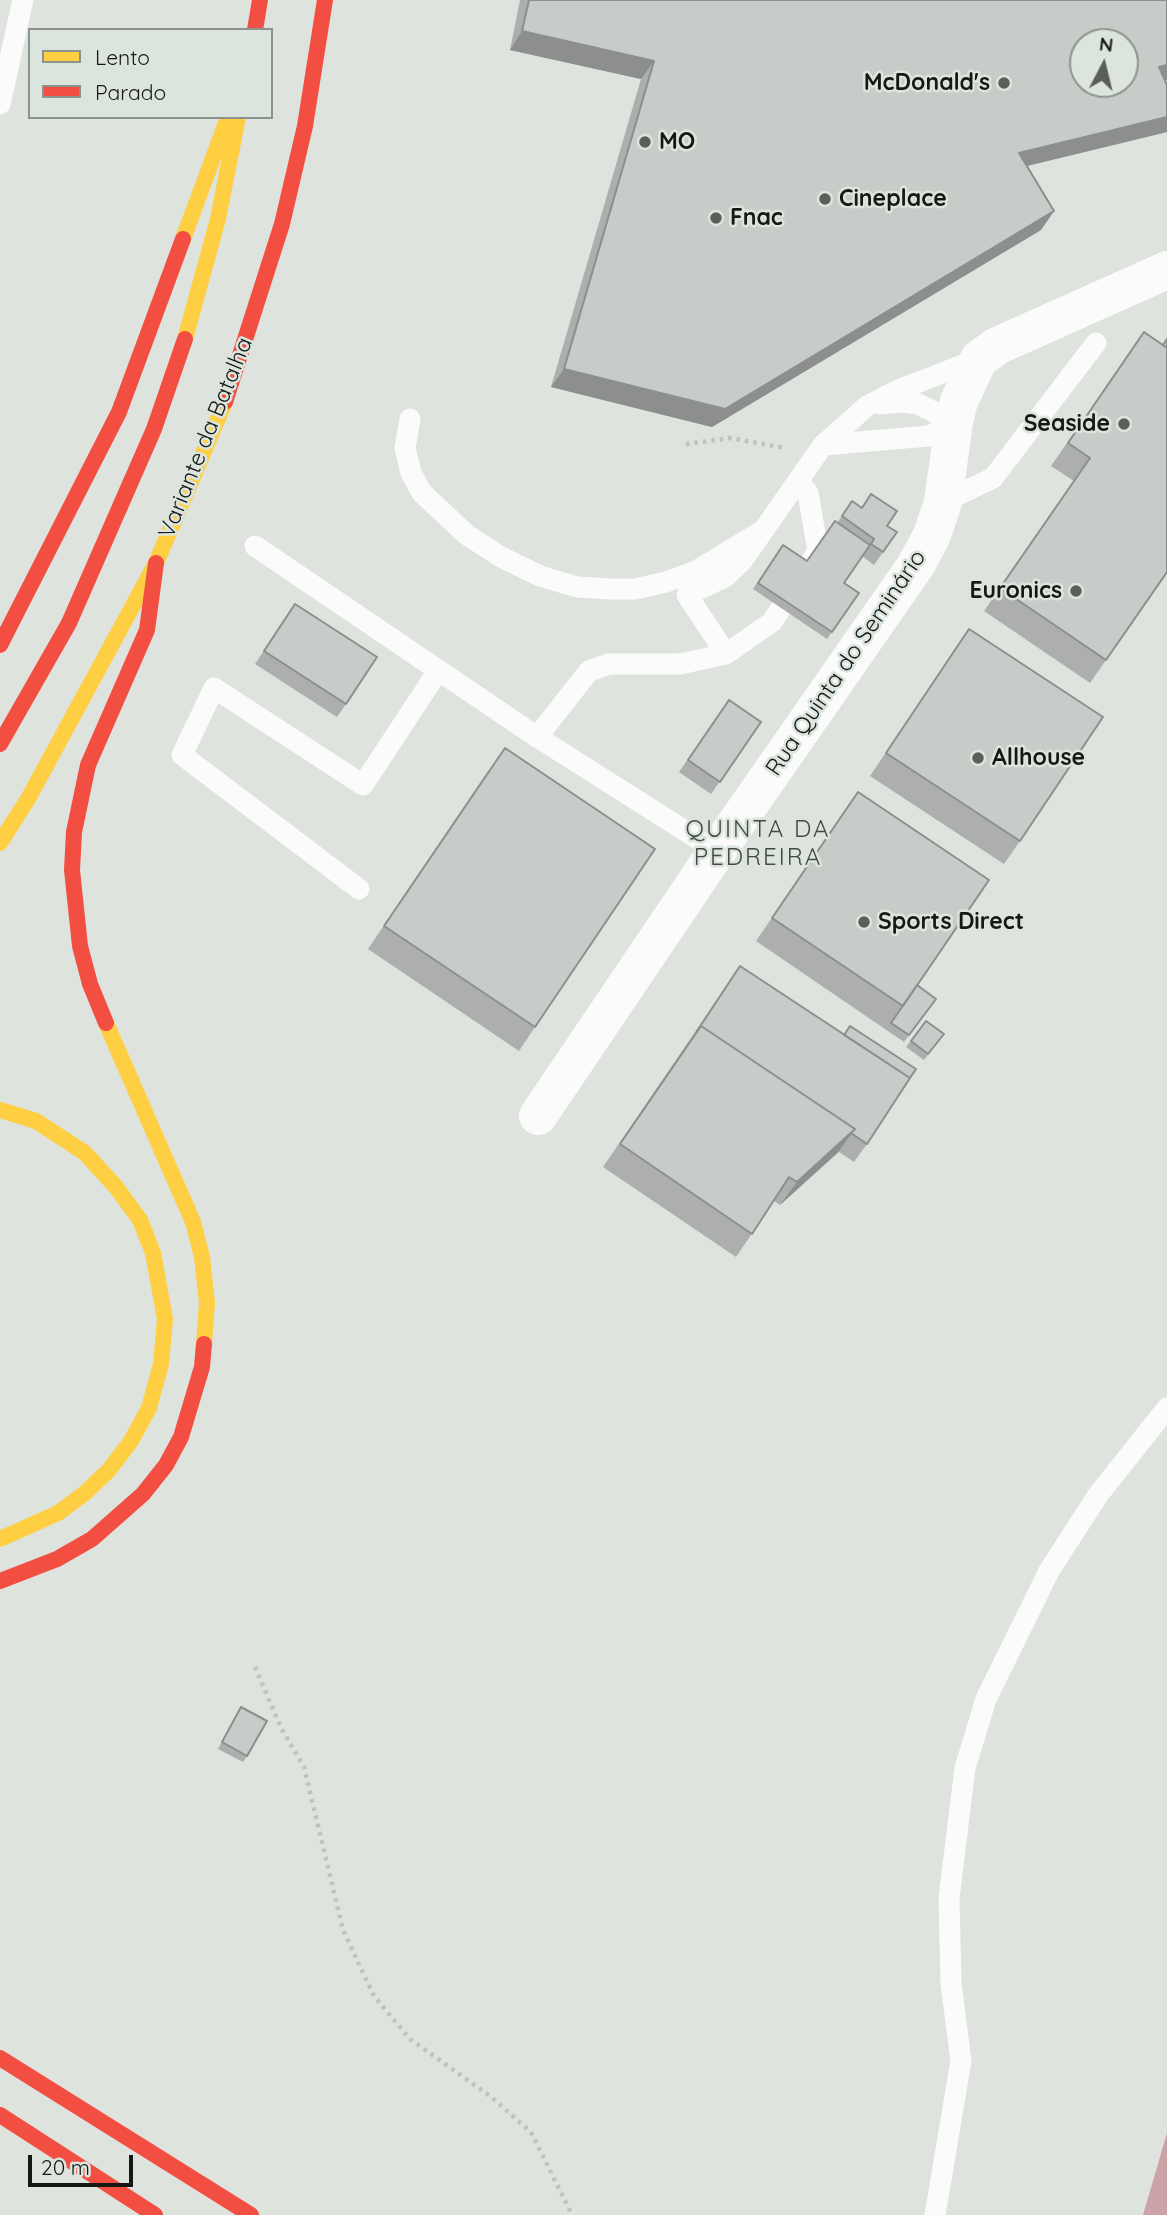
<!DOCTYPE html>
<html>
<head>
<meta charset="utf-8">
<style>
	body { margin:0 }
	#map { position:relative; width:1167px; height:2215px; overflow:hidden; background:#dee3de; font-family:Quicksand,sans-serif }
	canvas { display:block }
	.legend { position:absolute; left:28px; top:28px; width:245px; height:91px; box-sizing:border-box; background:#dce5dd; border:2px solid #8c938d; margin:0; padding:9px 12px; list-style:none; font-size:21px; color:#151815 }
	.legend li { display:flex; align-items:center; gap:14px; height:35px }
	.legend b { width:35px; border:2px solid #8c938d }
	.north { position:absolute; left:1069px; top:28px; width:70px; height:70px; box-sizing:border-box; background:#dce5dd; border:2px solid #8c938d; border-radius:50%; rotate:7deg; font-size:19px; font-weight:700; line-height:28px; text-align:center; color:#151815 }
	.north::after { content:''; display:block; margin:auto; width:24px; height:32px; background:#5b5f5b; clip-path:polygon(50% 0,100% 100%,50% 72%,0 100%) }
	.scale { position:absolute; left:28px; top:2155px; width:105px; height:32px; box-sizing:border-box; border:4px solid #151815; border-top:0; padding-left:9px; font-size:21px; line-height:24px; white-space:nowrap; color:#151815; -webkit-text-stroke:5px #dce5dd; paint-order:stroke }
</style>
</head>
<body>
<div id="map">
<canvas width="1167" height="2215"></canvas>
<ul class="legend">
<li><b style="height:9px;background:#ffcf43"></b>Lento</li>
<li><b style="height:9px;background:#f24e42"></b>Parado</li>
</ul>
<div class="north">N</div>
<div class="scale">20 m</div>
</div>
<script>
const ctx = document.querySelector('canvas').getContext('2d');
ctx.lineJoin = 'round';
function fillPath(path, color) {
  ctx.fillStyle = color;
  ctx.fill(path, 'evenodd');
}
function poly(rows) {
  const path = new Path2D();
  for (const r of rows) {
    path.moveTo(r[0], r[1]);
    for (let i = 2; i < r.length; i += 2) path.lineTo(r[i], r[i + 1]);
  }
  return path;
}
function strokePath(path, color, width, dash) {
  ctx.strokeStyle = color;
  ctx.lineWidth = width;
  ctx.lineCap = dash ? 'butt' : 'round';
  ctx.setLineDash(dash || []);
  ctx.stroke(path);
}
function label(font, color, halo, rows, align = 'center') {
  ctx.font = font + ' Quicksand,sans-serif';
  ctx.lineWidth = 5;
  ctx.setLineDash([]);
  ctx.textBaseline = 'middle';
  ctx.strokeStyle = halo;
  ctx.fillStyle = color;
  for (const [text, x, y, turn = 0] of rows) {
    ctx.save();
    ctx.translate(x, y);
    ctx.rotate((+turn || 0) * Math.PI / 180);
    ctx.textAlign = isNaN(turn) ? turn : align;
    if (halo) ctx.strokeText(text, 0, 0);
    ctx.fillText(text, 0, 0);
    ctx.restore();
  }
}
fillPath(poly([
	[1167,2133,1167,2215,1143,2215]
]), '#cba3a7');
strokePath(poly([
	[686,444,730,438,785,448],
	[255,1667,281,1728,304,1767,343,1930,374,1996,410,2039,490,2096,531,2132,572,2215]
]), '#c0c2c0', 4.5, [3.5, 5]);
strokePath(poly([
	[0,104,23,0],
	[880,404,903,402,918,404,954,422],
	[410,419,405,448,411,473,422,493,467,535,501,557,540,576,577,587,610,589,635,589,666,582,696,571,762,531],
	[823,445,929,436,954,422],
	[943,502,993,478,1096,343],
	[255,546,537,737,717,851],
	[726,654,687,595,725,577,742,561,823,445,867,406,896,391,978,359],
	[537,737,589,671,609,664,680,664,726,654,772,622,818,551,808,493,798,481],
	[359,889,182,755,214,688,363,785,438,671],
	[935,2215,961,2061,951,1983,949,1898,965,1768,986,1699,1049,1571,1098,1495,1167,1408]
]), '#fafbfa', 21);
strokePath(poly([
	[538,1116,717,851,916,565,932,535,943,502,954,422,959,401,979,359,997,346,1167,270]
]), '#fafbfa', 38);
strokePath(poly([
	[183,239,226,123],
	[185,339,218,219,238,117],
	[0,843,28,799,156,563,225,402],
	[106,1023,193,1222,202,1257,207,1303,204,1344],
	[0,1110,36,1121,85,1153,116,1187,140,1220,153,1253,165,1319,161,1364,149,1408,131,1441,109,1470,85,1493,58,1513,0,1539]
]), '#ffcf43', 16);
strokePath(poly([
	[255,30,260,0],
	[225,402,282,224,305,126,325,0],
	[0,645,119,412,183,239],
	[0,744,69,623,154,429,185,339],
	[106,1023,90,984,80,946,72,870,74,832,88,765,147,630,156,563],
	[0,1581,57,1559,92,1539,143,1494,166,1465,181,1437,202,1367,204,1344],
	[0,2058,251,2215],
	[0,2115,155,2215]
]), '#f24e42', 16);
fillPath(poly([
	[520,0,1167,0,1165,81,1167,85,1167,132,1027,166,1054,211,1041,230,712,427,551,387,641,79,510,50],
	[1144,332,1163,345,1167,572,1090,683,984,611,1074,481,1051,466],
	[852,501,897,532,874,565,862,556,844,583,859,593,827,639,753,589,783,545,807,561,837,523],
	[295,604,346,704,337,717,255,664],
	[969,629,1020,841,1004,864,870,776],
	[729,700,761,722,711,794,679,772],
	[488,771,535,1027,519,1051,368,949],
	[858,792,917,985,936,999,904,1042,756,941],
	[727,985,867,1144,854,1162,839,1152,780,1205,774,1201,736,1257,603,1167],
	[926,1021,944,1034,924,1060,906,1047],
	[241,1707,247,1756,243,1762,218,1749]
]), '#acafad');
fillPath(poly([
	[522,31,654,61,641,79,510,50],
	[1167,65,1167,80,1146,85,1159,67],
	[1167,117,1167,132,1006,171,1019,153],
	[1054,211,1041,230,712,427,551,387,564,369],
	[855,1129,838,1152,780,1205,797,1182]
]), '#8c8f8d');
const building = poly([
	[529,0,1167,0,1167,65,1159,67,1167,85,1167,117,1019,153,1054,211,725,409,564,369,654,61,522,31,529,0],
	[1083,42,1125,42,1125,84,1083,84,1083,42],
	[1144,332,1167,348,1167,572,1106,660,1000,588,1090,458,1068,443,1144,332],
	[1167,339,1167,348,1163,345,1167,339],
	[871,494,897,511,887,526,897,532,883,552,871,544,874,539,842,516,852,501,862,508,871,494],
	[835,521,870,545,844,583,859,593,832,632,758,583,783,545,807,561,835,521],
	[295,604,377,657,346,704,264,651,295,604],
	[969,629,1103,717,1020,841,886,753,969,629],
	[729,700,761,722,720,782,688,760,729,700],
	[505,748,655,849,535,1027,384,926,505,748],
	[858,792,989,880,903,1006,772,918,858,792],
	[740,966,910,1078,867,1144,851,1133,855,1129,701,1026,697,1031,740,966],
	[917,985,936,999,909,1035,891,1023,917,985],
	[926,1021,944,1034,928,1054,911,1041,926,1021],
	[701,1026,855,1129,797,1182,789,1177,752,1234,620,1144,701,1026],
	[850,1026,916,1069,910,1078,844,1035,850,1026],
	[241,1707,267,1721,247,1756,222,1742,241,1707]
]);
fillPath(building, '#c8ccc9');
strokePath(building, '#8c8f8d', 2);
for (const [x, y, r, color] of [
	[1004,83,7,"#5b5f5b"],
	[645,142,7,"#5b5f5b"],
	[825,199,7,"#5b5f5b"],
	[716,218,7,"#5b5f5b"],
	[1124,424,7,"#5b5f5b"],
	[1076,591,7,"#5b5f5b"],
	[978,758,7,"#5b5f5b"],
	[864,922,7,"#5b5f5b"]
]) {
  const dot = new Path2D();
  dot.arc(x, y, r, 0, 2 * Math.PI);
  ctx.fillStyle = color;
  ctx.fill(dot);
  strokePath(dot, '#dce5dd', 2.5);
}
label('bold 23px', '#151815', '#dce5dd', [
	["McDonald's",990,83,"right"],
	["MO",659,142],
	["Cineplace",839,199],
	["Fnac",730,218],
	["Seaside",1110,424,"right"],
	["Euronics",1062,591,"right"],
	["Allhouse",992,758],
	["Sports Direct",878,922]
], 'left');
label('23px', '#151815', '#dce5dd', [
	["Variante da Batalha",206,438,-68],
	["Rua Quinta do Seminário",846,663,-56]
]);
ctx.letterSpacing = '2px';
label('24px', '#434a44', '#dce5dd', [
	["QUINTA DA",758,830],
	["PEDREIRA",758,858]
]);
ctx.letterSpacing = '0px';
</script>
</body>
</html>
